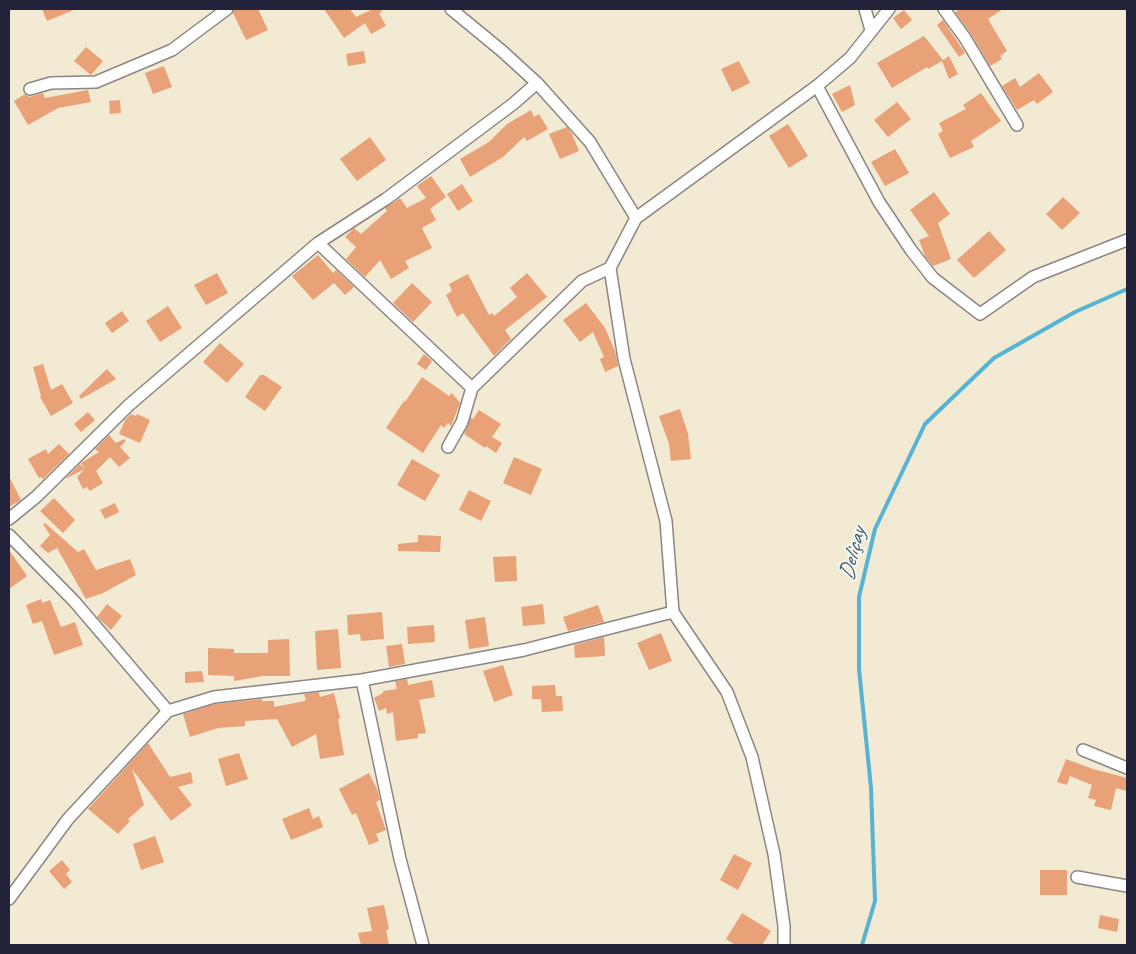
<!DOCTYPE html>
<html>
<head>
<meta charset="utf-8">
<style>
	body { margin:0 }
	#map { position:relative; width:1136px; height:954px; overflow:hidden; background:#f2ead2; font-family:Caveat,sans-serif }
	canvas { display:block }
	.frame { position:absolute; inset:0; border:10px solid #22223b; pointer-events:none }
</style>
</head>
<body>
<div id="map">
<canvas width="1136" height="954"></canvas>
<div class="frame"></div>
</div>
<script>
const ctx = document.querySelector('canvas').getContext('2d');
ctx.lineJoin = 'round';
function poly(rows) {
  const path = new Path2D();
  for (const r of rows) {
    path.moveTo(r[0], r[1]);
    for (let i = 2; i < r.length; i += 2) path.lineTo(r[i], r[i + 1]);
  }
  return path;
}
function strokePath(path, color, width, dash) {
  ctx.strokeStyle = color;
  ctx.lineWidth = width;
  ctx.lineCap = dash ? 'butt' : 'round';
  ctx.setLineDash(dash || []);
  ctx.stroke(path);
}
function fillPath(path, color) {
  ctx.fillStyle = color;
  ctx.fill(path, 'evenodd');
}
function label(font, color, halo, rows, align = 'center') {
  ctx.font = font + ' Caveat,sans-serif';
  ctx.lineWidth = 4;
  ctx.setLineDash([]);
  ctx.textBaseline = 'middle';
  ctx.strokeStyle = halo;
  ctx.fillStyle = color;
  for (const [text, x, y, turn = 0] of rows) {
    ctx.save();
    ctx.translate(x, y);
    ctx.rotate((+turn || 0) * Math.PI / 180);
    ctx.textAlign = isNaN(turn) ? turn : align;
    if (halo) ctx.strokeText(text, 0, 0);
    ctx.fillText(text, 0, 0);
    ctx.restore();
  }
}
strokePath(poly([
	[862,945,875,901,871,788,859,669,859,597,875,529,925,424,994,358,1075,312,1127,289]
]), '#56b3d4', 4);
fillPath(poly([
	[42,9,76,9,47,21],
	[234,9,258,9,268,30,246,40,233,13],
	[324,9,350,9,356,17,373,9,380,9,382,12,379,13,386,26,371,34,365,23,344,38],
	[960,9,1003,9,988,19,1007,51,1000,56,1002,59,990,66,971,34,955,12],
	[904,10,912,20,901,29,893,18],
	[943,20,965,53,959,57,937,25],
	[924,36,943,60,949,56,958,74,949,79,942,61,928,69,927,67,892,88,877,63],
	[86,47,103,61,91,75,74,61],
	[364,51,366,63,348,66,346,54],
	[739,61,750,83,732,92,721,69],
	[164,66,172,87,153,94,145,73],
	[1039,73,1053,92,1037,104,1034,100,1017,110,1002,86,1015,78,1020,87],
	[850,85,855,105,842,112,832,94],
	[88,90,91,102,58,108,28,125,14,101,25,94,29,97,43,93,45,98],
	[981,93,1001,121,971,141,974,147,950,158,938,134,943,131,939,123,966,109,963,105],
	[120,100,121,113,110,114,109,101],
	[897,102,911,119,888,137,874,120],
	[531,110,534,117,539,114,548,129,527,141,524,137,503,157,470,177,460,159,489,142,507,124],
	[788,124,808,156,789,168,769,136],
	[567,127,572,134,579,151,560,159,549,134],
	[370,137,386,160,357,181,340,159],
	[895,149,909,173,885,186,871,162],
	[431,176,446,197,430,209,436,220,422,228,432,248,405,261,409,268,391,279,380,260,365,277,346,259,356,247,345,237,354,228,361,234,387,211,385,208,400,198,407,208,426,198,417,186],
	[462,184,473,201,458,211,447,194],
	[934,192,950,214,938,223,951,259,933,266,925,256,919,240,929,236,910,210],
	[1063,197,1080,213,1062,230,1046,214],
	[989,231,1006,250,974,278,957,260],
	[318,255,333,273,336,270,354,287,345,295,334,283,313,300,292,276],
	[217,273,228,293,206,305,194,285],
	[527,273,547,297,505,330,511,339,494,356,463,313,457,317,446,295,452,291,449,284,468,274,489,315,492,313,494,316,517,297,510,288],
	[412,283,432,302,413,322,393,303],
	[586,303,605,328,615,351,618,366,605,372,600,359,604,357,593,332,580,342,563,320],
	[168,306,182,328,160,342,146,321],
	[122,311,129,321,112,333,105,323],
	[220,343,244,364,227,383,203,362],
	[424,354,432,361,426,370,417,364],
	[43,364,51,390,62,384,73,403,51,416,40,397,41,396,33,367],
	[107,369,116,379,81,399,79,396],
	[260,375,264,375,282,387,265,411,245,397],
	[422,377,449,396,452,393,460,403,451,426,448,423,444,428,441,425,423,453,386,428,404,401,405,402],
	[680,409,688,434,691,459,671,461,669,444,659,416],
	[479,410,501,424,492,437,502,443,496,453,486,446,485,448,464,434,471,417,473,419],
	[88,412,95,420,81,432,74,424],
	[131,414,136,416,137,414,150,420,140,443,119,434,125,420],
	[109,435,116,443,124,439,126,441,120,447,130,458,119,467,110,457,96,471,103,483,90,491,87,487,83,489,77,477,85,469,81,463,99,452,95,449],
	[59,444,69,454,43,479,41,477,39,478,28,459,46,449,48,454],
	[514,457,542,469,531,495,503,483],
	[412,459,440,475,425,501,397,485],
	[80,464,85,469,65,479],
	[9,476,21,500,9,507],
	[469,490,491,501,481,521,459,510],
	[54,498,75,520,63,533,40,511],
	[115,503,119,512,105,519,100,510],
	[45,523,78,552,84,549,96,570,130,559,136,575,103,593,86,599,57,548,48,553,40,546,50,535,43,524],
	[418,535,441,536,440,552,398,551,398,544,418,542],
	[9,550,27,576,9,589],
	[516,556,517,581,495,582,493,557],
	[41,599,42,603,50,600,61,627,75,622,83,645,54,655,42,621,33,624,26,605],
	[107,604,122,616,111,630,97,617],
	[543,604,545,624,523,626,521,607],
	[598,605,604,622,568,631,563,617],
	[382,612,384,639,361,641,360,634,348,635,347,615],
	[485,617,489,646,469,649,465,620],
	[434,625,435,642,408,644,407,627],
	[338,629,341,668,317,670,315,631],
	[661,633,672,661,649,670,637,643],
	[604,637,605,656,575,658,574,645],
	[289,639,290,676,263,676,234,681,234,676,208,675,208,648,234,649,234,653,268,653,268,640],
	[402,644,405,664,389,667,386,646],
	[503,665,513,695,494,702,483,671],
	[202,671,204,682,185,683,185,672],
	[407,679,408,685,432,680,435,697,419,700,426,733,418,734,418,738,396,741,393,712,387,714,386,708,379,711,374,698,383,693,383,691,397,689,395,681],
	[555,685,556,696,562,696,563,711,542,712,541,699,532,699,532,686],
	[319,692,320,697,334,693,340,718,338,719,344,755,320,759,316,734,292,747,277,719,245,721,245,726,218,728,190,737,183,714,215,704,262,699,262,701,274,701,274,707,305,701,306,700,304,694],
	[148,743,170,777,191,772,193,783,178,787,192,805,171,821,132,769,144,805,128,819,130,821,118,834,88,809],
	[239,753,248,779,226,786,218,759],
	[1066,759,1093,769,1127,778,1126,791,1116,788,1111,810,1094,806,1096,800,1088,798,1092,785,1070,776,1067,785,1057,782],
	[369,773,377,789,380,800,376,802,386,830,376,834,379,841,369,845,356,813,352,815,339,789],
	[309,808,313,819,319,816,323,827,291,840,282,819],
	[155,836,164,862,141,870,133,844],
	[734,854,752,863,738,890,720,880],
	[62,860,70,870,66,874,72,882,64,889,49,871],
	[1040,870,1067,870,1067,895,1040,895],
	[384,905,389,929,386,930,389,945,361,945,358,933,372,931,367,908],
	[742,913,771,931,762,945,735,945,726,939],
	[1100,915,1119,919,1117,932,1098,928]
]), '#e9a177');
const minor = poly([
	[451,9,502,51,537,83,590,142,636,218],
	[865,9,871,30],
	[944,9,965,38,1017,125],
	[817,86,879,202,911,250,933,278,980,314,1033,277,1127,240],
	[30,89,51,83,96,82,172,50,227,9],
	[318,243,472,388],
	[610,268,624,359,666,521,673,612,727,692,752,757,774,854,784,926,784,945],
	[448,447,462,422,472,388,582,281,610,268,636,218,817,86,850,58,889,9],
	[9,519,36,497,129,405,318,243,386,199,513,104,537,83],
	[9,535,74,601,168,711],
	[362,680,400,859,423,945],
	[1083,750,1127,768],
	[1077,877,1127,886],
	[9,899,68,819,168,711,214,697,362,680,524,650,673,612]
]);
strokePath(minor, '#8a8686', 14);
strokePath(minor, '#fff', 11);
label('italic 22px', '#375c78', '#fbf7ec', [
	["Deliçay",853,554,-76]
]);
</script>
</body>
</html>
